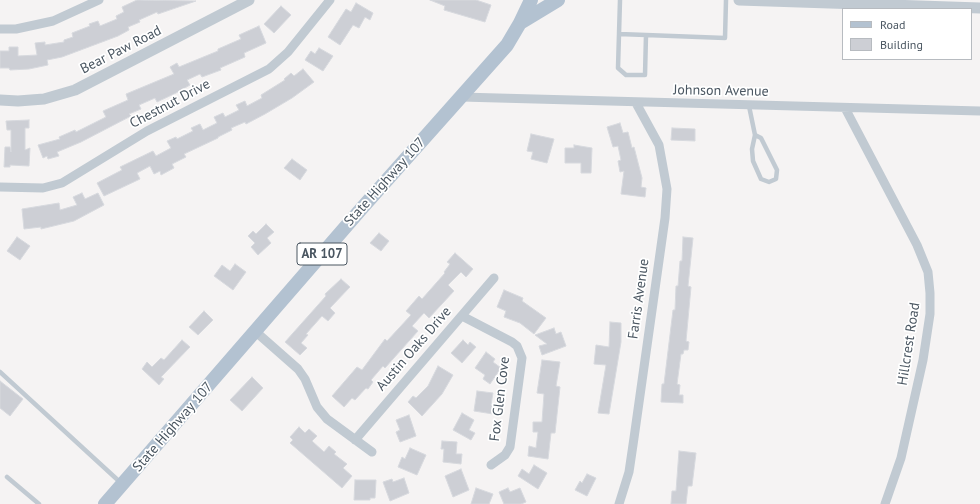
<!DOCTYPE html>
<html>
<head>
<meta charset="utf-8">
<style>
	body { margin:0 }
	#map { position:relative; width:980px; height:504px; overflow:hidden; background:#f5f3f3; font-family:"PT Sans",sans-serif }
	canvas { display:block }
	.legend { position:absolute; left:842px; top:8px; width:130px; height:52px; box-sizing:border-box; background:#fff; border:1px solid #b7bbc0; margin:0; padding:5px 7px; list-style:none; font-size:12px; color:#4a5661 }
	.legend li { display:flex; align-items:center; gap:8px; height:20px }
	.legend b { width:20px; border:1px solid #b7bbc0 }
</style>
</head>
<body>
<div id="map">
<canvas width="980" height="504"></canvas>
<ul class="legend">
<li><b style="height:5px;background:#b3c2d1"></b>Road</li>
<li><b style="height:11px;background:#cdcfd5"></b>Building</li>
</ul>
</div>
<script>
const ctx = document.querySelector('canvas').getContext('2d');
ctx.lineJoin = 'round';
function fillPath(path, color) {
  ctx.fillStyle = color;
  ctx.fill(path, 'evenodd');
}
function poly(rows) {
  const path = new Path2D();
  for (const r of rows) {
    path.moveTo(r[0], r[1]);
    for (let i = 2; i < r.length; i += 2) path.lineTo(r[i], r[i + 1]);
  }
  return path;
}
function strokePath(path, color, width, dash) {
  ctx.strokeStyle = color;
  ctx.lineWidth = width;
  ctx.lineCap = dash ? 'butt' : 'round';
  ctx.setLineDash(dash || []);
  ctx.stroke(path);
}
function label(font, color, halo, rows, align = 'center') {
  ctx.font = font + ' "PT Sans",sans-serif';
  ctx.lineWidth = 3.5;
  ctx.setLineDash([]);
  ctx.textBaseline = 'middle';
  ctx.strokeStyle = halo;
  ctx.fillStyle = color;
  for (const [text, x, y, turn = 0] of rows) {
    ctx.save();
    ctx.translate(x, y);
    ctx.rotate((+turn || 0) * Math.PI / 180);
    ctx.textAlign = isNaN(turn) ? turn : align;
    if (halo) ctx.strokeText(text, 0, 0);
    ctx.fillText(text, 0, 0);
    ctx.restore();
  }
}
const building = poly([
	[137,0,196,1,158,14,157,12,139,20,140,22,128,27,129,30,118,36,62,57,47,60,48,65,29,69,10,70,9,68,0,68,0,51,9,51,9,47,18,47,18,56,37,55,35,43,45,42,45,45,64,42,64,40,73,37,72,33,90,26,89,24,98,21,100,26,117,19,116,16,124,12,122,7,137,0],
	[430,0,476,0,491,5,485,22,444,10,445,6,430,0],
	[356,3,373,13,370,20,365,17,359,28,353,25,340,45,328,37,346,9,351,12,356,3],
	[281,6,291,15,274,33,264,24,281,6],
	[259,26,266,43,244,53,245,57,220,68,221,70,202,77,200,74,187,80,190,85,176,93,157,102,155,98,139,105,141,109,129,114,131,116,81,142,57,152,59,156,48,159,47,156,43,158,38,145,60,139,59,137,75,130,76,132,106,117,103,111,128,100,126,94,174,74,170,67,177,63,179,67,218,51,218,49,241,39,239,35,259,26],
	[319,48,333,56,323,71,305,60,311,51,315,54,319,48],
	[303,69,314,82,292,98,265,114,246,124,245,122,231,128,232,130,218,137,218,138,184,154,186,157,172,164,174,168,161,175,160,171,154,174,150,166,137,173,140,179,104,196,97,183,122,170,120,167,153,151,156,156,171,148,167,141,176,137,177,139,193,131,191,128,200,124,203,130,217,123,214,117,223,113,225,117,239,110,236,105,245,101,247,106,262,98,261,95,285,80,284,79,291,73,294,76,303,69],
	[29,120,29,128,25,128,25,150,30,148,29,166,10,165,10,167,4,167,5,147,10,147,11,152,11,130,7,130,6,121,29,120],
	[620,123,623,133,628,132,632,148,634,147,642,178,641,187,646,188,645,197,621,194,624,171,620,172,618,161,621,160,618,146,613,147,607,127,620,123],
	[672,128,695,129,695,141,671,140,672,128],
	[531,134,554,139,547,163,531,159,533,152,527,151,531,134],
	[574,145,592,148,591,173,581,173,581,163,565,163,565,148,574,148,574,145],
	[292,159,307,170,300,180,284,168,292,159],
	[82,193,85,199,98,193,104,205,74,221,41,229,41,227,24,229,22,209,59,203,60,210,77,205,73,197,82,193],
	[266,224,274,232,267,238,271,243,258,255,251,247,255,243,248,236,253,231,256,234,266,224],
	[379,233,389,241,381,251,370,243,379,233],
	[17,237,30,246,20,260,7,251,17,237],
	[683,237,693,238,688,286,691,287,686,341,689,342,688,350,684,350,683,354,681,354,677,384,680,385,679,395,683,395,683,403,661,402,662,384,664,384,673,310,675,310,676,286,678,286,680,261,682,261,683,237],
	[455,253,473,269,466,277,461,272,448,285,454,291,429,318,424,313,412,326,418,331,385,368,383,366,371,380,373,382,368,389,366,388,355,400,352,398,344,407,332,396,357,367,362,370,385,339,387,341,411,315,406,311,419,296,422,299,445,273,444,272,450,264,447,262,455,253],
	[235,264,246,272,233,290,214,276,222,265,230,271,235,264],
	[341,279,350,287,330,308,335,313,328,321,322,316,306,334,308,335,301,343,307,348,300,355,285,342,326,296,325,294,341,279],
	[504,290,523,298,522,301,546,318,534,334,520,323,504,317,506,311,497,307,504,290],
	[204,311,213,320,198,335,189,327,204,311],
	[610,322,621,323,621,342,609,414,598,413,606,365,594,364,596,345,609,347,610,322],
	[554,328,556,334,561,332,566,346,542,355,539,346,547,344,535,335,554,328],
	[182,340,190,347,161,377,164,379,159,385,142,369,147,362,152,367,161,358,164,360,182,340],
	[463,340,468,345,470,342,476,347,462,363,451,353,463,340],
	[486,352,495,359,493,362,501,368,490,384,483,379,485,375,475,368,486,352],
	[542,360,560,362,556,386,560,387,555,433,551,433,548,459,528,456,529,446,536,448,538,432,533,432,533,422,542,422,544,394,537,393,542,360],
	[438,366,453,375,442,394,422,416,408,402,413,396,416,398,428,386,438,366],
	[252,377,263,388,242,411,230,400,252,377],
	[0,381,23,399,10,416,0,408,0,381],
	[477,391,493,393,491,405,495,405,493,414,474,411,477,391],
	[462,413,474,420,469,430,475,433,471,440,453,430,462,413],
	[409,415,416,436,400,442,396,432,400,430,396,420,409,415],
	[299,427,305,433,309,429,317,436,312,441,324,452,329,446,336,452,334,454,347,464,343,468,352,476,342,488,290,443,293,440,290,437,299,427],
	[442,441,457,442,456,454,462,454,461,464,443,462,444,449,441,449,442,441],
	[410,448,426,455,417,475,398,467,402,457,405,459,410,448],
	[679,451,696,453,692,486,688,486,686,504,671,504,672,491,676,491,679,451],
	[534,465,547,473,538,489,518,476,522,469,529,474,534,465],
	[461,469,469,490,453,497,445,476,461,469],
	[587,474,596,478,587,496,575,490,580,481,582,483,587,474],
	[404,478,409,493,390,501,383,482,392,479,393,482,404,478],
	[355,480,376,480,375,498,370,498,370,500,354,500,355,480],
	[476,488,493,494,489,504,471,504,476,488],
	[508,488,510,492,520,488,526,502,521,504,504,504,499,492,508,488]
]);
fillPath(building, '#cdcfd5');
strokePath(building, '#d7d9de', 1);
strokePath(poly([
	[619,34,646,35,645,75,626,75,618,68,620,0],
	[646,35,725,38,726,0],
	[749,106,755,135,752,149,753,161,761,179,769,182,776,179,777,170,761,138,755,135],
	[0,372,121,483],
	[7,477,39,504]
]), '#c1cad2', 4.5);
strokePath(poly([
	[0,29,16,29,53,21,99,0],
	[461,97,980,111],
	[845,108,917,245,928,272,930,293,930,314,923,360,901,458,885,504],
	[0,187,43,188,62,183,147,131,269,69,288,52,330,0],
	[462,316,512,342,517,346,522,358,510,447,505,455,491,465],
	[256,332,298,369,305,379,317,407,327,419,372,452],
	[355,440,494,278],
	[619,504,629,472,634,438,665,218,667,189,659,145,636,103]
]), '#c1cad2', 9);
strokePath(poly([
	[739,0,980,8],
	[0,100,18,101,44,99,75,90,249,0]
]), '#c1cad2', 11);
strokePath(poly([
	[520,23,558,0],
	[105,504,362,208,507,45,520,23,531,0]
]), '#b3c2d1', 14);
for (const [x, y, w] of [
	[322,254,50]
]) {
  const box = new Path2D();
  box.roundRect(x - w / 2, y - 11, w, 22, 3);
  ctx.fillStyle = '#fff';
  ctx.fill(box);
  strokePath(box, '#4a5661', 1);
}
label('bold 13px', '#4a5661', null, [
	["AR 107",322,254]
]);
label('14px', '#4a5661', '#fff', [
	["Bear Paw Road",121,50,-27],
	["Johnson Avenue",721,91,1],
	["Chestnut Drive",170,104,-28],
	["State Highway 107",385,182,-48],
	["Farris Avenue",639,299,-82],
	["Hillcrest Road",909,344,-81],
	["Austin Oaks Drive",414,349,-49],
	["Fox Glen Cove",500,399,-83],
	["State Highway 107",173,427,-49]
]);
</script>
</body>
</html>
